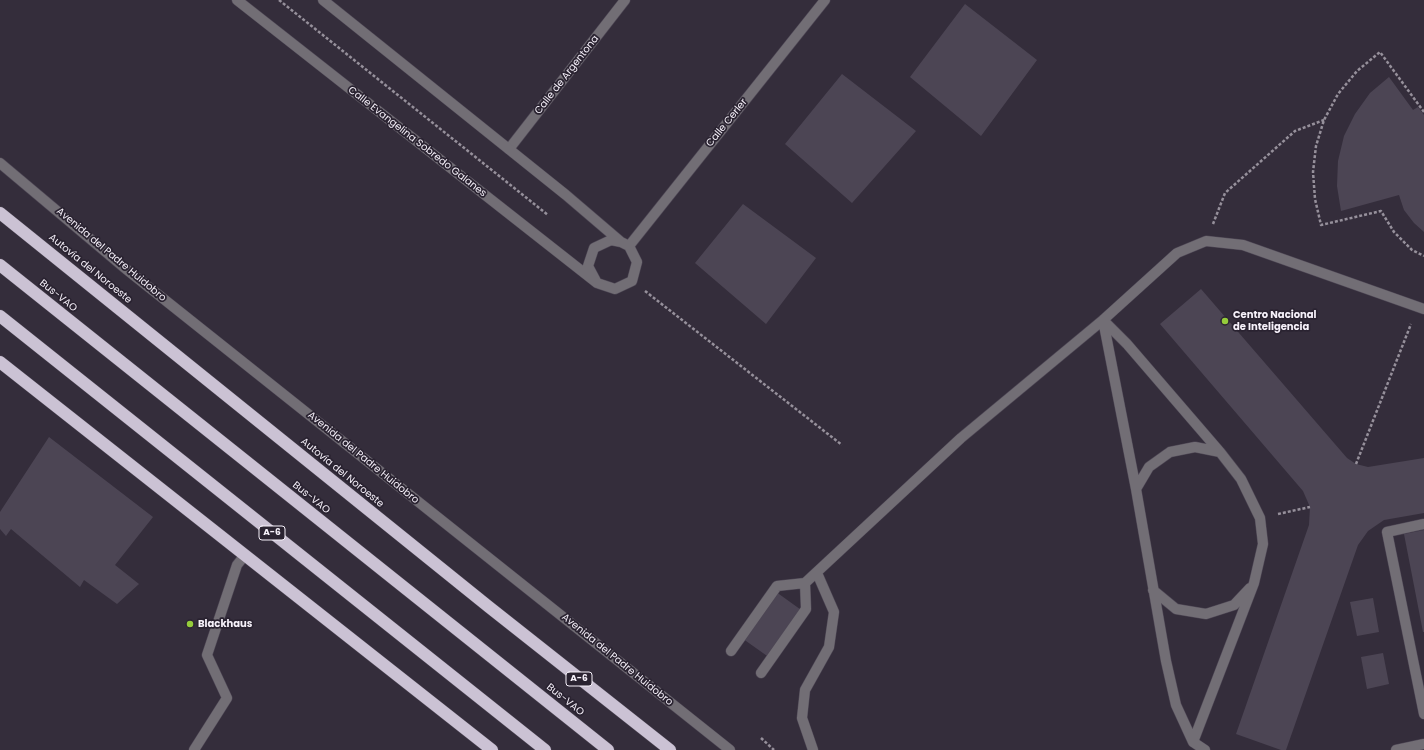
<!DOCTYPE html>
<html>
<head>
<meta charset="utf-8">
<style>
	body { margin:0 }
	canvas { display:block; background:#342d3b }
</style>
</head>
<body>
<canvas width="1424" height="750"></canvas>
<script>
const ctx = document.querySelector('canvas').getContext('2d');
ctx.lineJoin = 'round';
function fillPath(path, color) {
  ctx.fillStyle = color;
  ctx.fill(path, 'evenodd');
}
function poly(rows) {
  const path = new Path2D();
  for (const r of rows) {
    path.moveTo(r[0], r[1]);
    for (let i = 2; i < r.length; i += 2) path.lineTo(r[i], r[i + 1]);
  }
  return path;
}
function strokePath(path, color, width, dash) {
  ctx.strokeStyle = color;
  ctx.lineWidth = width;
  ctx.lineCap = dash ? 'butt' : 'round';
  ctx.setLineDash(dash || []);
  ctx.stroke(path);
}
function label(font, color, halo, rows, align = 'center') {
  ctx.font = font + ' Poppins,sans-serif';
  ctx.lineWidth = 3.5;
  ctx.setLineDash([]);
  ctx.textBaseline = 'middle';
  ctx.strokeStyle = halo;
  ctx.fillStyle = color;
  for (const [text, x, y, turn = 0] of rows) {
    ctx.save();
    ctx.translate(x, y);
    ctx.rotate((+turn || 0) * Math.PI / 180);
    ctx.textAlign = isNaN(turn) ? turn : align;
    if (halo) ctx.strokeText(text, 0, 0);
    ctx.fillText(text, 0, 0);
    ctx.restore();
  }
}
fillPath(poly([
	[965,4,1037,60,981,136,910,77],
	[842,74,916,131,852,203,785,144],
	[1389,77,1413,110,1418,107,1424,115,1424,232,1414,223,1404,210,1399,195,1341,211,1337,186,1338,161,1344,136,1355,114,1370,93],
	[743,204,816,258,766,324,695,263],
	[1201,289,1347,458,1356,464,1368,467,1424,458,1424,513,1384,520,1368,531,1358,545,1286,750,1281,750,1236,734,1309,525,1310,507,1303,491,1160,324],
	[49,437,153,517,115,565,139,584,117,604,84,580,80,587,11,529,6,536,0,529,0,512],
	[1424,530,1424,632,1423,632,1404,534],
	[772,589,804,612,770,658,739,636],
	[1373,598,1379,632,1357,636,1350,602],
	[1383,653,1389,684,1367,689,1361,657]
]), '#4c4554');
const service = poly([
	[1103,320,1127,344,1220,452,1241,479,1260,518,1263,544,1254,583,1193,742],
	[1103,320,1136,489,1166,661,1176,705,1193,742,1205,750],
	[1136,489,1149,467,1170,452,1195,447,1220,452],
	[1424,524,1387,532,1424,714],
	[1153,590,1176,609,1206,614,1234,605,1250,588],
	[731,651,777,586,805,583,961,438,1103,320,1177,253,1206,241,1243,245,1424,309],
	[761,673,806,609,805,583],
	[194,750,227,698,207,655,237,565,245,555],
	[813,750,802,718,805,690,829,647,834,612,817,573],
	[1396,750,1424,744]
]);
const pedestrian = poly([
	[509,149,625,0]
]);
const minor = poly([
	[237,0,597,283],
	[323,0,566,195,621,242],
	[0,163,126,269,730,750],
	[611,240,621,242,629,246,637,262,632,281,615,289,597,283,588,266,594,248,611,240],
	[629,246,825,0]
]);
const motorway = poly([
	[0,213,489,607,670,750],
	[0,265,608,750],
	[0,316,545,750],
	[0,362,492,750]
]);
strokePath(service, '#4f4856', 11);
strokePath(pedestrian, '#4f4856', 11);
strokePath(minor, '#4f4856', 11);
strokePath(motorway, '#4f4856', 13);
strokePath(poly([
	[279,0,548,215],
	[1424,112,1380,52,1357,71,1338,94,1324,120,1316,146,1313,172,1315,199,1321,225,1381,211,1394,232,1412,250,1424,256],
	[1213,224,1225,193,1295,131,1324,120],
	[645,291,842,445],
	[1356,464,1411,324],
	[1278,514,1310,507],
	[761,738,774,750]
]), '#96909b', 2.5, [3, 2]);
strokePath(service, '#726e75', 10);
strokePath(pedestrian, '#726e75', 10);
strokePath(minor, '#726e75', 10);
strokePath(motorway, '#cbc2d4', 12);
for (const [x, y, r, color] of [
	[1225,321,4,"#95cc3b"],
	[190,624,4,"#95cc3b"]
]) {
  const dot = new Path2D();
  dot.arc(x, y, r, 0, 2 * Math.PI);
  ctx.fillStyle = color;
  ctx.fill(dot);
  strokePath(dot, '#2a2331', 1.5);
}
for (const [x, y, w] of [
	[272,533,26],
	[579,679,26]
]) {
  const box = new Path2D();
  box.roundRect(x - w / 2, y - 7, w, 14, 3);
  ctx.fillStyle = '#2a2331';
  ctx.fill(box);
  strokePath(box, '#f6f1fa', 1);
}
label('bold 9px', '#f6f1fa', null, [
	["A-6",272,533],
	["A-6",579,679]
]);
label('10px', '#f6f1fa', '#2a2331', [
	["Calle de Argentona",567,75,-52],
	["Calle Cerler",727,123,-51],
	["Calle Evangelina Sobredo Galanes",417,142,38],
	["Avenida del Padre Huidobro",111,255,40],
	["Autovía del Noroeste",90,269,39],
	["Bus-VAO",58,296,39],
	["Avenida del Padre Huidobro",363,458,39],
	["Autovía del Noroeste",342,473,39],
	["Bus-VAO",311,498,39],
	["Avenida del Padre Huidobro",617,660,39],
	["Bus-VAO",565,700,39]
]);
label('bold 10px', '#f6f1fa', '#2a2331', [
	["Centro Nacional",1233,315],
	["de Inteligencia",1233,327],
	["Blackhaus",198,624]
], 'left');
</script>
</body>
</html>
